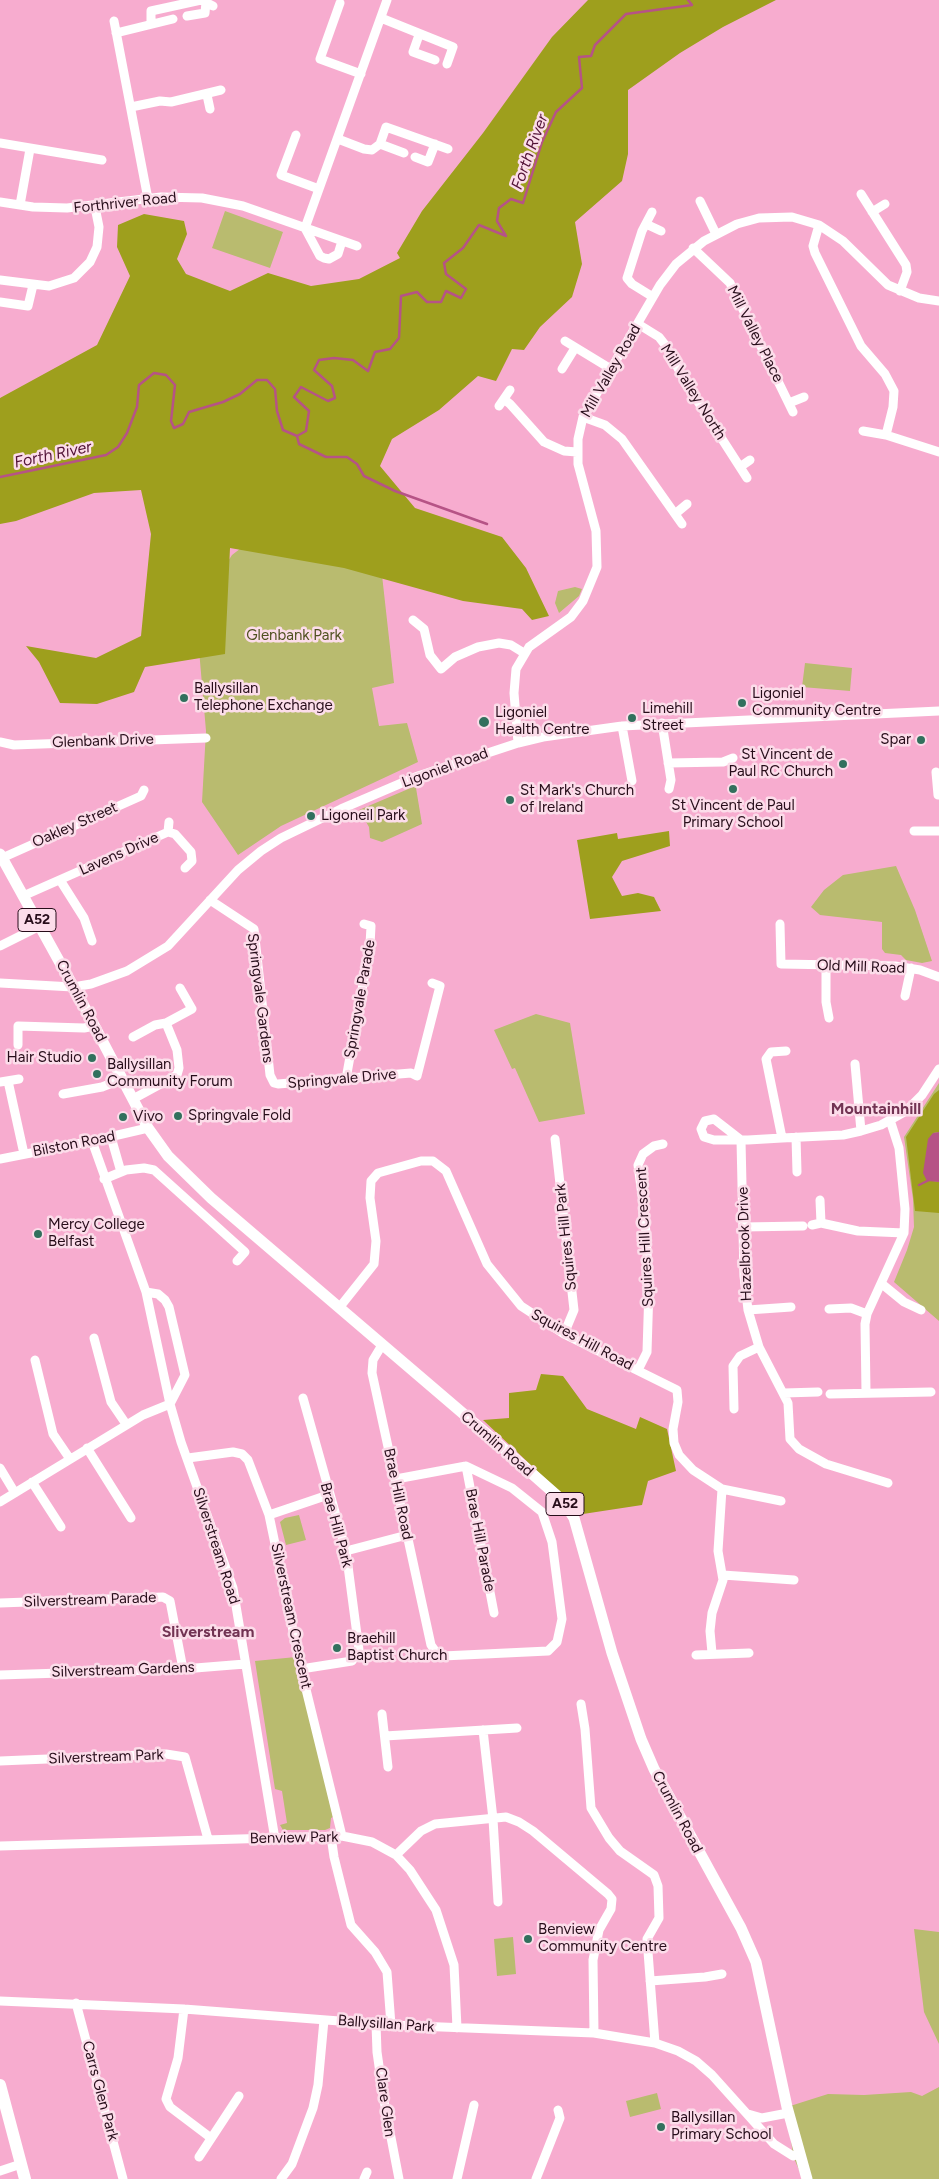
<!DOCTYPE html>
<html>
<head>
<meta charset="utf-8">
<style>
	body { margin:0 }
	canvas { display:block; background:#f7accf }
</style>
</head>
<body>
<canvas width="939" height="2179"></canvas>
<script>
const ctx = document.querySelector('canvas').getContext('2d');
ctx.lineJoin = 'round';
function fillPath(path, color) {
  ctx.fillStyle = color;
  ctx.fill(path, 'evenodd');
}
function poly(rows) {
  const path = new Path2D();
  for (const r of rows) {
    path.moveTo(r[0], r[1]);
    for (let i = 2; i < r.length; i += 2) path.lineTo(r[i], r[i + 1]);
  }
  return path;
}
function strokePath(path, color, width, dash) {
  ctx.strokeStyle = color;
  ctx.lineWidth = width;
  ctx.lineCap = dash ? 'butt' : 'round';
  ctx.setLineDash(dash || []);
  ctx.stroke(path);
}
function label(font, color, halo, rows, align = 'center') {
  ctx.font = font + ' Figtree,sans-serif';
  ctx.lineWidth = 5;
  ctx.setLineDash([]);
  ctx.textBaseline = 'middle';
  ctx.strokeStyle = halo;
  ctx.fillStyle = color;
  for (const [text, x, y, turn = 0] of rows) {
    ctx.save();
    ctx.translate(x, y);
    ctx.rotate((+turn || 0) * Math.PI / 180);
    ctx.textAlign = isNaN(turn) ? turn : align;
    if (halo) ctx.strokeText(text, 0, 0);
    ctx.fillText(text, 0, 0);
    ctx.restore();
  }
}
fillPath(poly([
	[225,211,283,232,270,268,212,248],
	[258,535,380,557,394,683,372,688,379,726,407,723,418,762,281,826,238,855,202,802,206,731,198,638,210,589,232,555],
	[575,587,582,589,579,596,559,613,555,603,558,591],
	[805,663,852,668,850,691,802,687],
	[413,787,416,788,422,824,382,842,370,838,369,827,359,810],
	[896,866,915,910,932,961,922,963,906,960,901,955,885,953,882,949,882,922,820,915,811,907,824,890,843,875],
	[536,1014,570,1023,585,1114,539,1122,515,1068,512,1069,494,1030],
	[939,1083,939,1321,894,1282,907,1250,914,1227,913,1199,904,1137],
	[299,1515,306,1540,286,1545,280,1522,285,1518],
	[296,1657,333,1817,331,1818,330,1828,325,1830,283,1830,280,1825,287,1823,282,1791,275,1789,255,1661],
	[914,1929,939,1932,939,2044,924,2012],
	[513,1937,516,1974,497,1976,494,1939],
	[939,2087,939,2179,803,2179,793,2156,787,2107,828,2094,864,2095,911,2092,922,2096],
	[657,2093,661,2109,630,2117,626,2101]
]), '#b9bb6f');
fillPath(poly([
	[588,0,776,0,723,27,680,53,628,90,628,154,622,181,575,222,582,264,572,297,540,327,524,350,512,349,496,381,478,376,439,410,392,439,380,466,415,508,502,537,526,568,549,616,532,620,522,609,463,601,344,568,230,548,225,654,145,667,134,692,97,704,60,703,39,662,26,646,96,658,141,636,151,534,141,490,94,493,16,521,0,524,0,398,97,345,130,276,117,247,118,225,144,214,184,221,187,234,177,259,186,274,230,291,268,273,311,286,359,279,400,258,397,253,422,211,483,133,552,37],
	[669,831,670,846,622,861,612,877,622,896,638,893,654,897,661,911,590,919,577,840,617,833,618,839],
	[939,1090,939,1132,933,1133,927,1180,939,1182,939,1213,915,1211,906,1137,934,1094],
	[541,1374,563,1376,587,1409,636,1429,640,1417,667,1429,676,1471,648,1481,642,1505,583,1514,483,1420,509,1418,509,1393,536,1390]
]), '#9e9f1d');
fillPath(poly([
	[939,1132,939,1182,927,1181,923,1173,928,1139,933,1133]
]), '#b65386');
strokePath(poly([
	[297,436,306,431,309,411,294,397,301,387,328,401,335,398,332,386,314,370,319,360,334,358,353,360,368,371,375,352,390,349,399,338,401,296,417,292,427,302,441,302,446,291,461,298,466,289,446,274,444,263,463,248,479,225,506,236,497,221,499,208,511,199,523,203,542,142,556,112,582,88,579,57,591,56,595,45,626,14,692,5,688,0],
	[297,436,299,444,326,457,347,457,357,464,364,476,395,491,487,524],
	[0,477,106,455,118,447,127,433,137,407,139,385,154,373,166,375,175,385,171,421,174,428,183,424,189,412,223,402,240,394,257,380,267,380,275,389,277,411,283,430,297,436],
	[919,1185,931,1179]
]), '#b65386', 2.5);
strokePath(poly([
	[340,3,320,59,361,74],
	[187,16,205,13,206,2],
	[381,18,453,47,447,64],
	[114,21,148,199],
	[151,24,151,11,201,0,213,6],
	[116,33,173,19],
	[419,35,413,52,435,60],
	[207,95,210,109],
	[131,107,160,101,171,102,221,90],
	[296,135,281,175,319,189],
	[338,139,364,149,372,150,380,144,386,127,448,149],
	[0,143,102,160],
	[380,144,404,153],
	[415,157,428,162,435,144],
	[861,194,906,265,907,272,900,291],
	[700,201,716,234],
	[0,202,33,207,67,208,161,197,202,198,243,206,357,246],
	[20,205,30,149],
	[652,212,642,231,627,278,632,284,653,297],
	[872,212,885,204],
	[646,224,661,231],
	[819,225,813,246,815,253,861,346,885,374,894,391,893,407,886,435],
	[342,241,338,254,329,259,324,258,320,256,305,228,387,0],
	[693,248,730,283,793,412],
	[0,280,49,286,74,278,90,262,97,247,99,227,95,207],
	[0,302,28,306,33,285],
	[638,324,659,337,666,346,686,383,747,478],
	[565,341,611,369],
	[562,369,575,348],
	[505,400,510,404,544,442,564,451,577,452],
	[789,403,804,397],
	[499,406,510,390],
	[583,417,605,425,622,439,682,524],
	[863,431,886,435,939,452],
	[740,467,750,460],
	[675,514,687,504],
	[413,620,424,629,430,655,441,669,455,657,478,647,499,643,511,645,524,653],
	[662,723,671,780,669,789],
	[622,726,632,781],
	[0,742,14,745,206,738],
	[518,743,514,693,516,669,529,647,571,617,583,601,597,567,596,531,578,464,578,439,583,417,660,285,676,264,704,241,737,224,759,218,792,217,819,225,843,241,888,285,919,298,939,301],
	[668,763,723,762,733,758],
	[936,772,938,795],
	[914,831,939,831],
	[168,832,169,822],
	[2,858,141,796,144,790],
	[60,880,84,918,92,941],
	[23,896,168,832,175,834,191,852,192,861,185,868],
	[210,900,254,929,270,1075,274,1083,278,1084,411,1073,417,1076,440,986,432,983],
	[780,924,781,964,895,966,920,970,939,977],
	[0,946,40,926],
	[826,965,826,1002,829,1018],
	[0,983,73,987,91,984,127,971,168,946,238,870,261,851,281,838,341,809,418,776,518,743,543,737,622,726,939,711],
	[905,996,911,968],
	[133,1037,155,1025,166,1023,192,1009,180,988],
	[18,1045,18,1026,84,1028,95,1026],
	[855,1064,861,1131],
	[346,1079,370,945,371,926,364,924],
	[8,1081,24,1154],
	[0,1082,19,1079],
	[63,1094,102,1087,122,1079],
	[133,1099,177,1075,179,1068,177,1050,166,1023],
	[890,1120,899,1148,905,1209,904,1233],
	[111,1137,121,1172],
	[796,1137,797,1172],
	[782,1138,766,1059,771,1052,786,1051],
	[555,1139,574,1310,564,1334],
	[741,1140,744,1276,748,1310,759,1347,788,1403,790,1439,799,1449,826,1464,888,1483],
	[741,1140,714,1119,705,1121,701,1129,704,1137,714,1140,748,1140,782,1138,843,1135,861,1131,881,1125,906,1111,922,1095,939,1069],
	[92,1141,146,1292,170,1404,181,1442,233,1588,275,1839],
	[0,1159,92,1141,148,1128],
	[104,1179,126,1170,144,1168,154,1170,245,1252,237,1261],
	[820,1200,821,1223],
	[812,1225,821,1223,858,1231,904,1233,867,1314,851,1308,829,1309],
	[743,1227,803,1226],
	[882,1284,904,1302,921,1310],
	[339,1308,374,1264,376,1241,370,1198,371,1181,378,1173,421,1161,433,1161,446,1171,487,1264,521,1306,564,1334,677,1390,678,1402,673,1429,674,1443,679,1455,693,1470,722,1489,718,1551,723,1580,712,1613,710,1631,712,1653],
	[748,1310,791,1307],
	[94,1338,111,1402,126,1424],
	[382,1345,373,1360,372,1373,431,1645,436,1652,443,1656,548,1651,557,1642,562,1619,552,1542,542,1512,512,1488,466,1466,396,1479],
	[35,1360,53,1434,70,1459],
	[638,1370,647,1352,649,1288,645,1218,638,1165,643,1154,654,1146,663,1144],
	[866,1392,865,1324,867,1314],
	[784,1393,818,1392],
	[830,1394,931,1392],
	[734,1409,733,1366,740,1356,759,1347],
	[87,1448,131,1518],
	[188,1458,233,1452,242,1454,248,1460,269,1515,301,1669,342,1836],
	[466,1466,494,1613],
	[0,1468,15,1493],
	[32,1482,61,1527],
	[722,1489,781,1501],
	[0,1502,143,1415,170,1404,185,1375,169,1307,165,1300,158,1294,146,1292],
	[269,1515,328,1495],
	[346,1551,407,1535],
	[723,1575,794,1580],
	[0,1603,163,1597,170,1601,183,1669],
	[696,1655,749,1653],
	[301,1669,352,1661,359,1650,346,1551,303,1398],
	[0,1675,183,1669,245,1664],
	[581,1704,585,1729,591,1808,609,1838,620,1851,654,1875,658,1886,659,1918,647,1939,655,2043],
	[382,1714,388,1767],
	[483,1730,493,1819,498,1902],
	[385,1736,517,1728],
	[0,1761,166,1754,185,1757,208,1839],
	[331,1836,334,1857,351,1925,375,1952,387,1972,391,2025],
	[0,1846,342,1836,372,1842,396,1855,410,1870,436,1910,454,1965,457,2028],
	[396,1855,421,1831,435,1824,506,1817,519,1822,533,1831,608,1894,612,1899,611,1909,599,1930,593,1960,594,2033],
	[650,1981,705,1977,722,1974],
	[0,2001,184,2009,391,2025,594,2033,655,2043,678,2051,696,2061,712,2075,774,2144,793,2156,799,2154],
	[76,2003,123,2179],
	[184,2009,178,2058,166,2099,170,2107,211,2138],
	[376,2024,377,2052,384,2101,399,2179],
	[748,2114,762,2118,788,2113],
	[199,2157,239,2096],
	[0,2171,21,2164],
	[281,2179,292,2164,313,2108,318,2085,324,2020],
	[364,2179,367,2172],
	[457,2179,474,2105],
	[536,2179,560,2118,558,2110]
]), '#fff', 9);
strokePath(poly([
	[0,854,85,1008,148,1128,168,1156,211,1198,487,1434,563,1501,574,1518,612,1653,641,1739,654,1769,741,1928,756,1962,787,2107,807,2179]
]), '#fff', 11);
strokePath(poly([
	[0,2085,25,2179]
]), '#fff', 12);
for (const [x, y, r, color] of [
	[184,698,5,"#32705d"],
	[742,703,5,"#32705d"],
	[632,718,5,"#32705d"],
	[484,722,6,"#32705d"],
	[921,740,5,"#32705d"],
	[843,764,5,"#32705d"],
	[733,789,5,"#32705d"],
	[510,800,5,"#32705d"],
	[311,816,5,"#32705d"],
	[92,1058,5,"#32705d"],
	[97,1074,5,"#32705d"],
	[178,1116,5,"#32705d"],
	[123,1117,5,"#32705d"],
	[38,1234,5,"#32705d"],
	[337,1648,5,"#32705d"],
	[528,1939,5,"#32705d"],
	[661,2127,5,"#32705d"]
]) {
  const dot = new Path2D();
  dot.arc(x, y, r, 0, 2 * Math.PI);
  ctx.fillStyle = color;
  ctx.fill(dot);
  strokePath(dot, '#fcddea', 2);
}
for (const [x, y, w] of [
	[37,920,38],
	[565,1504,38]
]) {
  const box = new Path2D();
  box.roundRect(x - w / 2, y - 11.5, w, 23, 4);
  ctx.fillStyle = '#fcddea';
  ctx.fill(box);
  strokePath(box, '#270d1a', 1);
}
label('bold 14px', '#270d1a', null, [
	["A52",37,920],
	["A52",565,1504]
]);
label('15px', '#270d1a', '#fcddea', [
	["Forthriver Road",125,203,-6],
	["Mill Valley Place",755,334,63],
	["Mill Valley Road",611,371,-60],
	["Mill Valley North",693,392,58],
	["Glenbank Drive",103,741,-2],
	["Ligoniel Road",445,768,-20],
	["Oakley Street",75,825,-24],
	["Lavens Drive",119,854,-24],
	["Old Mill Road",861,967,2],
	["Springvale Gardens",260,998,83],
	["Springvale Parade",360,999,-80],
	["Crumlin Road",81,1001,62],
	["Springvale Drive",342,1079,-5],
	["Bilston Road",74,1144,-11],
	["Squires Hill Park",566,1237,-96],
	["Squires Hill Crescent",645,1237,-93],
	["Hazelbrook Drive",745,1244,-92],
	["Squires Hill Road",582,1340,28],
	["Crumlin Road",497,1444,41],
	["Brae Hill Road",398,1494,78],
	["Brae Hill Park",336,1525,75],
	["Brae Hill Parade",480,1540,79],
	["Silverstream Road",216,1546,72],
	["Silverstream Parade",90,1600,-2],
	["Silverstream Crescent",291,1616,78],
	["Silverstream Gardens",123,1670,-2],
	["Silverstream Park",106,1757,-2],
	["Crumlin Road",677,1812,62],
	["Benview Park",294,1838,-1],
	["Ballysillan Park",386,2024,4],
	["Carrs Glen Park",100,2091,75],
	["Clare Glen",385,2102,82]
]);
label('15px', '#505121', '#fcddea', [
	["Glenbank Park",294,636]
]);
label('15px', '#270d1a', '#fcddea', [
	["Ballysillan",194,689],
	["Telephone Exchange",194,706],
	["Ligoniel",752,694],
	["Community Centre",752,711],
	["Limehill",642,709],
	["Street",642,726],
	["Ligoniel",495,713],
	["Health Centre",495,730],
	["Spar",911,740,"right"],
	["St Vincent de",833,755,"right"],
	["Paul RC Church",833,772,"right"],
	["St Mark's Church",520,791],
	["of Ireland",520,808],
	["St Vincent de Paul",733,806,"center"],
	["Primary School",733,823,"center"],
	["Ligoneil Park",321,816],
	["Hair Studio",82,1058,"right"],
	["Ballysillan",107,1065],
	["Community Forum",107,1082],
	["Springvale Fold",188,1116],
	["Vivo",133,1117],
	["Mercy College",48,1225],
	["Belfast",48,1242],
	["Braehill",347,1639],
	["Baptist Church",347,1656],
	["Benview",538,1930],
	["Community Centre",538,1947],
	["Ballysillan",671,2118],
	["Primary School",671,2135]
], 'left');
label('italic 16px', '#521236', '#fcddea', [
	["Forth River",530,152,-70],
	["Forth River",53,455,-12]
]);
label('bold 16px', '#723353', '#fcddea', [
	["Mountainhill",876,1109],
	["Sliverstream",208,1632]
]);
</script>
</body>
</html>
